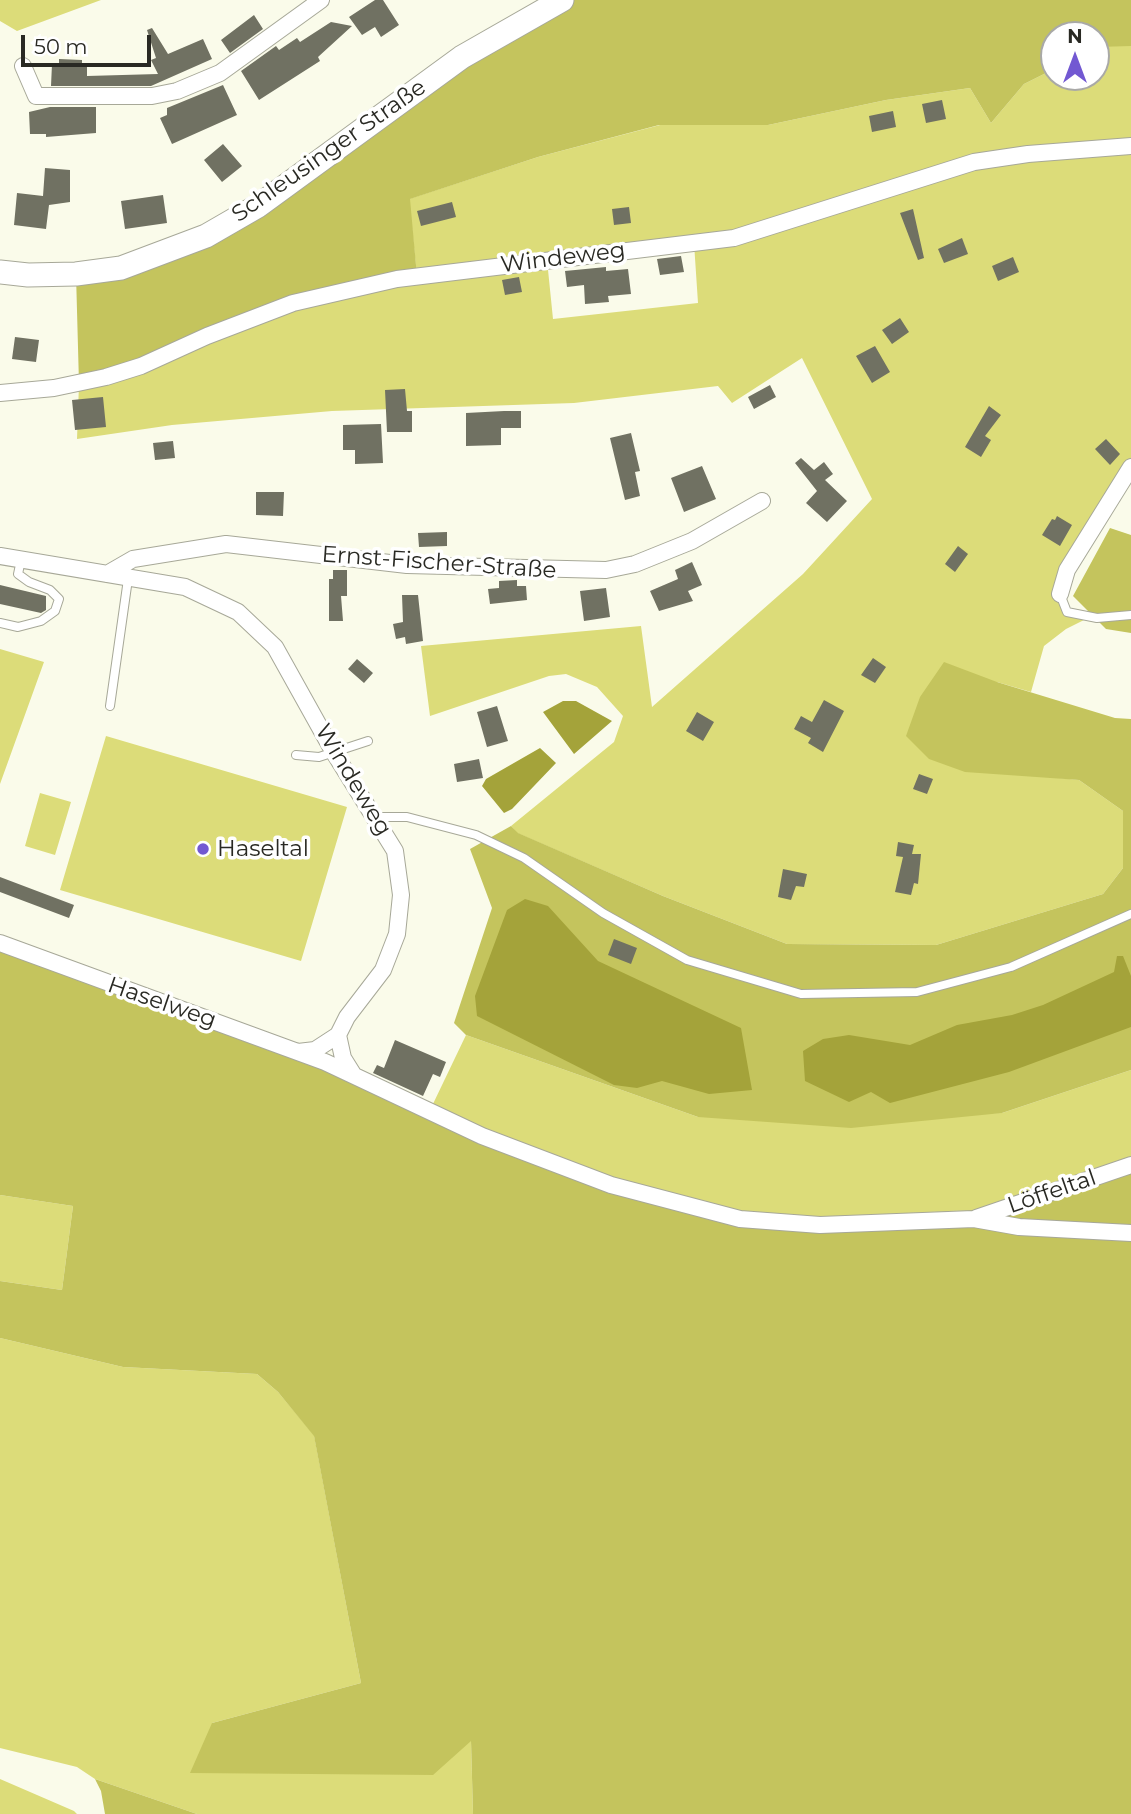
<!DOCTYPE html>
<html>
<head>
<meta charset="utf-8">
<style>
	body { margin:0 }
	#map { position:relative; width:1131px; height:1814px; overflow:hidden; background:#fafbea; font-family:Montserrat,sans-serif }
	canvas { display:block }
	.north { position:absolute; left:1040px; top:21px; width:70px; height:70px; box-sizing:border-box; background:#fff; border:2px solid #a9a9a7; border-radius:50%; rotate:0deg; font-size:19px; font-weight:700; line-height:28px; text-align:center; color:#292923 }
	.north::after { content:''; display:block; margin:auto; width:24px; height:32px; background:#7258d2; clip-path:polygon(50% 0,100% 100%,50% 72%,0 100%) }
	.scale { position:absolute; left:21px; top:35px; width:130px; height:32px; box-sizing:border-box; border:4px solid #292923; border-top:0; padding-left:9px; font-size:21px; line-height:24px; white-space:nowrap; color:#292923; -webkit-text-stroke:5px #fff; paint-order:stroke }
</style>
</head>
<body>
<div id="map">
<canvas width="1131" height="1814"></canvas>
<div class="north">N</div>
<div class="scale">50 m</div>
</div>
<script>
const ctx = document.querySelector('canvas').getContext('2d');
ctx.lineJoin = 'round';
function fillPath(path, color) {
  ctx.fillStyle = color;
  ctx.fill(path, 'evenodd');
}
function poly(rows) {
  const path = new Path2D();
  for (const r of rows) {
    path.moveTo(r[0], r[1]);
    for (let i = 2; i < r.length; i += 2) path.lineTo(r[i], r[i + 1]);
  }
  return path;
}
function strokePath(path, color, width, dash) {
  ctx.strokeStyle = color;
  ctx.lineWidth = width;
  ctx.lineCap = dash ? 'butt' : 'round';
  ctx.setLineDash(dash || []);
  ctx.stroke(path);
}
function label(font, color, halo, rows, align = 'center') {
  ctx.font = font + ' Montserrat,sans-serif';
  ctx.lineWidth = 7;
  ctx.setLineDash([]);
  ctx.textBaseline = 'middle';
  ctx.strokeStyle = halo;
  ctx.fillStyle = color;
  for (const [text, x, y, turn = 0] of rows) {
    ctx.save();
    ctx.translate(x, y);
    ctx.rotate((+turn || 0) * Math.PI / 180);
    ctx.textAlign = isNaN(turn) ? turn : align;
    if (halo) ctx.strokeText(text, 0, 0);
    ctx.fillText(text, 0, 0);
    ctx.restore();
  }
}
fillPath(poly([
	[0,0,101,0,17,31,0,21],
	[1100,45,1131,46,1131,467,1060,594,1067,612,1088,618,1066,629,1044,646,1031,692,997,682,1039,776,1079,780,1123,811,1123,868,1103,894,936,945,787,944,663,896,517,833,511,826,614,742,623,716,597,687,566,674,549,676,430,716,421,646,641,626,652,707,803,574,872,499,802,358,732,403,718,386,574,403,332,411,172,425,77,439,79,384,293,303,417,276,409,199,538,157,660,125,768,125,886,100,970,88,991,123,1024,84,1054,69,1054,77,1096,77,1096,47],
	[694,243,698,303,553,319,547,260],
	[0,649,44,662,0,784],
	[106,736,347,807,301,961,60,890],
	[40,793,71,802,55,855,25,846],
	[466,1035,698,1117,1002,1113,1131,1070,1131,1165,1050,1193,973,1210,820,1217,740,1212,613,1178,484,1130,432,1106],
	[0,1195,73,1206,62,1290,0,1281],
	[0,1338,123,1367,257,1374,278,1392,314,1435,361,1683,212,1723,471,1741,473,1814,197,1814,95,1779,77,1767,0,1748],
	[0,1779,74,1811,77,1814,0,1814]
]), '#dcdc79');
fillPath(poly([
	[562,0,1131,0,1131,46,1096,47,1096,35,1054,35,1054,69,1024,84,991,123,970,88,886,100,768,125,659,125,538,157,410,199,417,276,293,303,79,384,76,274,165,254],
	[1110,528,1131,535,1131,633,1106,629,1073,596],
	[944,662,997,682,1115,718,1131,719,1131,1070,1002,1113,851,1128,698,1117,466,1035,454,1023,492,908,470,849,511,826,518,833,663,896,787,944,936,945,1103,894,1123,868,1123,811,1079,780,965,772,929,759,906,736,920,697],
	[0,948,613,1178,740,1212,820,1217,973,1210,1050,1193,1131,1165,1131,1814,473,1814,471,1741,433,1775,190,1773,212,1723,361,1683,314,1436,278,1392,257,1374,123,1367,0,1338,0,1281,62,1290,73,1206,0,1195],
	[95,1779,197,1814,105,1814,101,1791]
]), '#c4c45d');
fillPath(poly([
	[563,701,576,701,612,721,574,754,543,712],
	[540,748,556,763,512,809,504,813,482,786,486,779],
	[525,899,548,906,598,961,741,1028,752,1090,709,1094,662,1081,637,1088,614,1085,477,1016,475,996,507,910],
	[1117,956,1123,956,1131,976,1131,1027,1009,1072,890,1103,871,1092,849,1102,805,1081,803,1051,823,1039,849,1035,910,1045,957,1025,1012,1015,1043,1005,1114,972]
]), '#a4a33a');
fillPath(poly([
	[375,0,383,0,399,25,381,37,375,27,362,35,349,17],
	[254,15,263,29,230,53,221,40],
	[331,22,352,26,318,57,320,61,259,100,241,71,276,46,279,50,297,38,300,42],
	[152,28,168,54,203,39,212,59,151,86,51,86,52,64,59,64,59,59,82,60,82,65,87,65,87,76,158,74,151,60,156,58,147,30],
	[223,85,237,115,172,144,160,118,167,115,167,108],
	[942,100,946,119,926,123,922,104],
	[50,107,96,107,96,133,46,137,46,134,30,134,29,112],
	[893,111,896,127,872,132,869,116],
	[223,144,242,166,222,182,204,160],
	[45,168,70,170,70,202,49,205,46,229,14,225,17,193,43,196],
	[163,195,167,223,125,229,121,201],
	[452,202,456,217,421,226,417,211],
	[629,207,631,223,614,225,612,209],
	[913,209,924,258,918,260,900,213],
	[962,238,968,254,944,263,938,249],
	[681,256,684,272,660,275,657,259],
	[1013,257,1019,272,998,281,992,266],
	[606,267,606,271,628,269,631,294,608,296,609,302,585,304,584,285,567,287,565,271],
	[519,277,522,292,505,295,502,280],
	[900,318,909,332,892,344,882,330],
	[15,337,39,340,36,362,12,359],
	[875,346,890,372,872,383,856,356],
	[770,385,776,397,754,409,748,397],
	[405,389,407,411,412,411,412,432,387,432,385,390],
	[103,397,106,427,75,430,72,400],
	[989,406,1001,415,985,436,991,440,981,457,965,447],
	[504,411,521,411,521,428,501,428,501,445,466,446,466,413],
	[381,424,383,463,355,464,355,450,343,450,343,425],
	[631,433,640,471,635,472,640,496,625,500,610,438],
	[1106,439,1120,454,1110,465,1095,449],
	[173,441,175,458,155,460,153,443],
	[801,458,814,470,824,462,833,474,825,480,847,501,827,522,806,503,817,491,795,463],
	[702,466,716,499,684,512,671,478],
	[256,492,284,492,283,516,256,515],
	[1057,516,1072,525,1060,546,1042,535,1052,519,1055,520],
	[447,532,447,546,419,547,418,533],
	[958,546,968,554,955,572,945,564],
	[692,562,702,585,688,591,693,601,659,611,650,591,678,579,675,570],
	[333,570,347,570,347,596,341,596,343,621,329,621,329,579,333,579],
	[517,580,517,586,526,586,527,600,490,604,488,589,499,588,499,581],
	[0,585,46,596,46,610,41,613,0,604],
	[606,588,610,617,584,621,580,591],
	[402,595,418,595,423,641,406,644,405,637,396,639,393,624,403,622],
	[873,658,886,667,875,683,861,675],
	[357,659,373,673,364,683,348,669],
	[824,700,844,711,823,752,808,743,811,738,794,729,801,716,812,722],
	[497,706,508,741,487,747,477,712],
	[697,712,714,722,703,741,686,731],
	[479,759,483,778,457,782,454,764],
	[919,774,933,779,927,794,913,789],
	[898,842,914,845,912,854,921,854,918,884,914,883,911,895,895,892,903,857,896,856],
	[783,869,807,874,804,887,796,886,791,900,778,897],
	[0,877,74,905,69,918,0,892],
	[614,939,637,948,631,964,608,955],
	[395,1040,446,1062,440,1077,433,1074,423,1096,373,1073,377,1065,384,1068]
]), '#707162');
const lane = poly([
	[1060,594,1067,612,1097,618,1131,615],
	[0,623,18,627,41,621,55,611,59,599,50,590,29,582,18,574,21,560],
	[110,706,128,579],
	[296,755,319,757,368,741],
	[376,817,407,817,476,835,524,858,603,913,687,960,801,994,917,992,1011,967,1131,914]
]);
const street = poly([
	[23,66,36,96,152,96,177,91,220,73,321,0],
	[0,393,54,388,106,377,141,366,207,336,293,303,397,279,734,238,974,162,1028,154,1131,146],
	[0,556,185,587,238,612,275,647,333,751,395,851,401,895,397,934,383,970,347,1017,338,1035,315,1050,298,1052],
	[107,574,133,559,226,544,407,565,606,570,635,564,692,541,762,501],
	[1060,594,1067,570,1131,467],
	[0,943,325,1062,482,1136,611,1185,740,1219,820,1225,974,1219,1019,1227,1131,1233],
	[338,1035,343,1058,353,1074],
	[976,1218,1131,1165]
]);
const secondary = poly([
	[0,272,28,275,76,274,121,268,206,236,258,206,462,57,562,0]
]);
strokePath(lane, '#a7a898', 10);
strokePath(street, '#a7a898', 18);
strokePath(secondary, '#a7a898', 25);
strokePath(lane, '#fff', 8);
strokePath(street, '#fff', 16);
strokePath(secondary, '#fff', 23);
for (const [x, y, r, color] of [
	[203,849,7,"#7258d2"]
]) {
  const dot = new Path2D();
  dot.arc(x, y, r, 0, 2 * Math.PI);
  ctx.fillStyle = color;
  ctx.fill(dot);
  strokePath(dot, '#fff', 2.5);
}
label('23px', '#292923', '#fff', [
	["Schleusinger Straße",329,151,-35],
	["Windeweg",563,258,-7],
	["Ernst-Fischer-Straße",439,563,4],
	["Windeweg",353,780,59],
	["Haselweg",162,1003,19],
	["Löffeltal",1052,1192,-19]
]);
label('23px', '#292923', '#fff', [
	["Haseltal",217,849]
], 'left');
</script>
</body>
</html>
